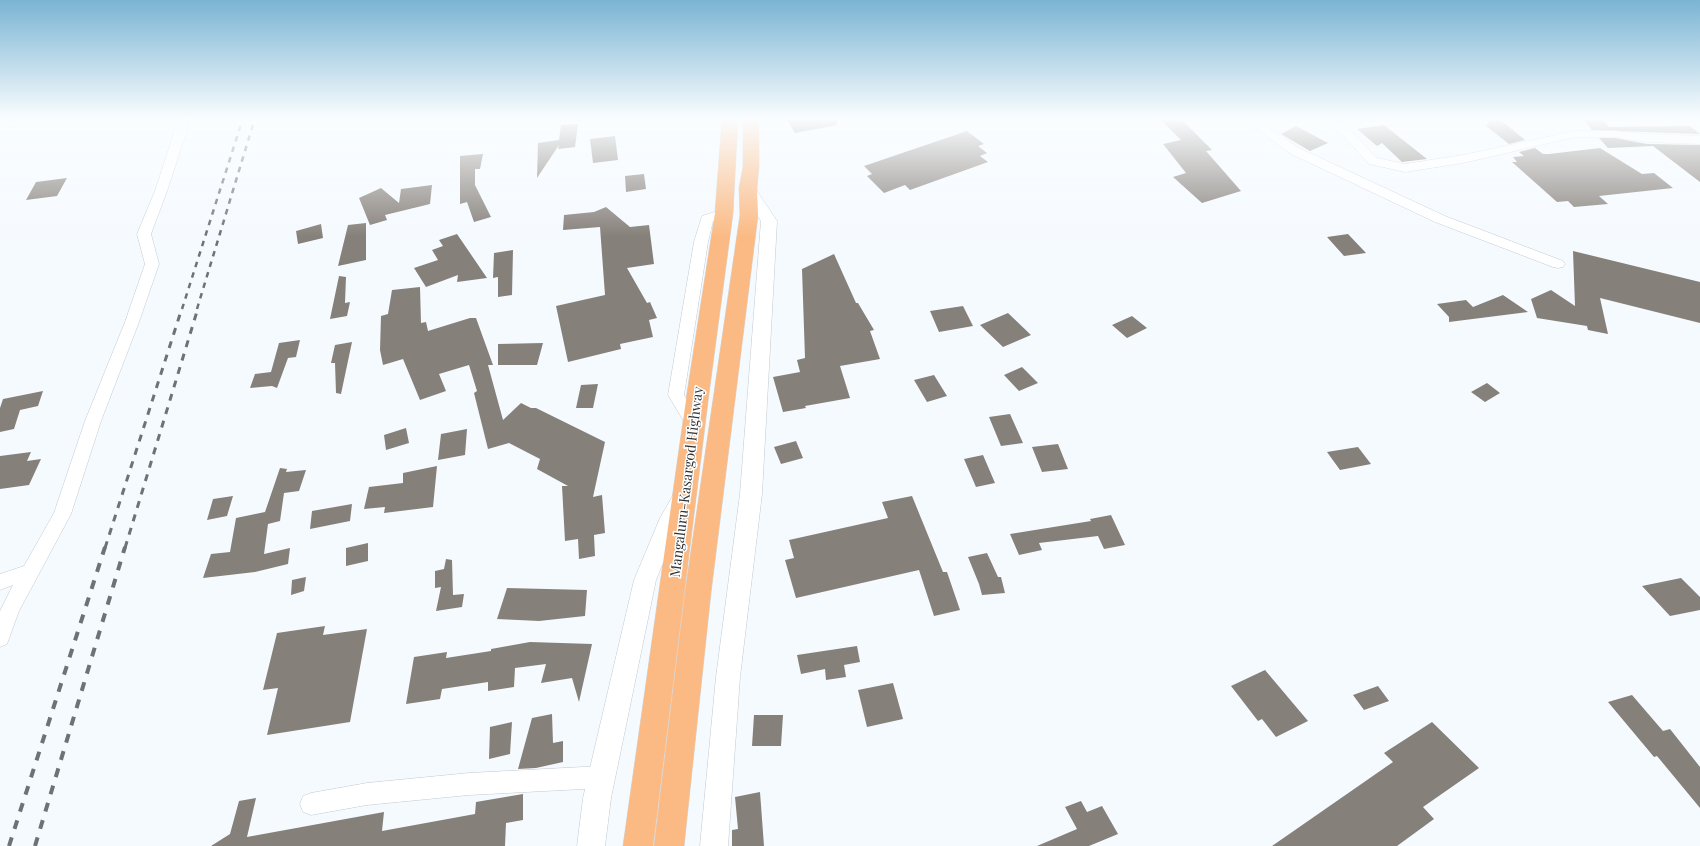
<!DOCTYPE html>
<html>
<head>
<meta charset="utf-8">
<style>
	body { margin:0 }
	canvas { display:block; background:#f5faff }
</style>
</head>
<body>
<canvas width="1700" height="846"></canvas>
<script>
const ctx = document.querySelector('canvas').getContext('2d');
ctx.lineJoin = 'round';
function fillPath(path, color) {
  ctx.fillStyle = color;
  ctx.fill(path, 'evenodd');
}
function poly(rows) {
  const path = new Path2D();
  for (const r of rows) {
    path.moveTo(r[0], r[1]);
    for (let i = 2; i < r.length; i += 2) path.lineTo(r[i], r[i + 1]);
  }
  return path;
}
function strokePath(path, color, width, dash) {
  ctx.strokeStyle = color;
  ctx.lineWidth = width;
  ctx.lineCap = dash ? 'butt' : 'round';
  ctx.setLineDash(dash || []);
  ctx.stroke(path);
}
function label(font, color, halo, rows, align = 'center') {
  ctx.font = font + ' "Playfair Display",serif';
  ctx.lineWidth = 3;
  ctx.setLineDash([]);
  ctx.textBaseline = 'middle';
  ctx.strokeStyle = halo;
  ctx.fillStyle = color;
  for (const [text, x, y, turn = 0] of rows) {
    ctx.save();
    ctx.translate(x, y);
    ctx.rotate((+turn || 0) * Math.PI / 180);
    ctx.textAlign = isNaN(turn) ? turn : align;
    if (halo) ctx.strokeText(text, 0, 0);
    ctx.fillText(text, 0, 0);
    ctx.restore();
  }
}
fillPath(poly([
	[786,118,837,118,837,125,795,133],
	[1159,118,1180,118,1212,150,1206,151,1241,191,1202,203,1173,177,1186,173,1163,144,1181,140],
	[1492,118,1498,118,1525,140,1509,144,1486,126],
	[1583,119,1603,120,1609,127,1690,126,1700,134,1592,130],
	[578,124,575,147,558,149,559,145,537,178,538,143,559,140,561,125],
	[1384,125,1427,159,1402,162,1382,143,1377,146,1357,129],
	[1296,126,1328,143,1310,151,1281,134],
	[967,131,984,144,978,146,987,153,980,156,988,162,910,190,905,185,884,193,867,176,872,174,864,166],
	[615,136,618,160,593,163,590,139],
	[1599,138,1615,138,1647,144,1700,145,1700,182,1653,146,1608,148],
	[1535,148,1543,154,1549,154,1600,148,1642,174,1654,173,1673,188,1599,196,1608,204,1574,207,1568,201,1557,202,1512,162,1517,162,1513,157,1524,156,1519,152],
	[483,154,480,169,475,169,475,185,491,217,474,222,467,202,460,204,460,156],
	[644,174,646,189,626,192,625,176],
	[67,178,57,196,26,200,36,182],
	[432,185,430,204,385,215,387,220,370,225,359,198,381,188,399,203,401,189],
	[606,207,630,227,649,225,654,264,627,268,647,303,650,302,657,318,649,320,653,337,620,344,621,349,568,362,556,306,605,295,600,227,563,230,564,215,594,212],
	[366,223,366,260,338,266,348,225],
	[321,224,323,238,298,244,296,231],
	[457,234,487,278,457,282,458,275,426,287,414,268,438,260,432,250,443,246,439,240],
	[1348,234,1366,253,1344,256,1327,237],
	[513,250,512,295,498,297,498,277,493,278,494,253],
	[1573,251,1700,282,1700,323,1600,298,1608,334,1588,330,1587,326,1537,318,1531,299,1551,290,1575,306],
	[834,254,856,303,858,303,874,330,870,331,880,359,840,366,850,398,805,406,806,408,783,412,773,377,800,372,797,360,805,358,802,269],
	[339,276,346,277,345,303,350,302,347,316,330,319],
	[420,287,421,323,426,322,428,331,470,318,476,318,493,365,488,365,503,420,521,403,531,408,536,408,605,442,593,497,602,495,605,533,594,535,595,556,579,559,578,539,565,541,562,486,568,486,537,469,540,459,509,443,488,449,474,393,477,391,469,365,439,374,446,391,420,400,403,359,383,365,380,350,381,316,388,314,392,290],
	[1503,295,1528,312,1449,322,1449,317,1437,304,1466,300,1473,307],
	[963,306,973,326,939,332,930,311],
	[1008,313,1031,335,1003,347,980,325],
	[1132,316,1147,328,1127,338,1112,325],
	[300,340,296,357,288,358,277,388,272,386,250,388,255,374,271,372,279,343],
	[352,342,341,394,336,393,335,363,331,363,335,345],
	[543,343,537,365,498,365,498,344],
	[1022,367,1038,383,1019,391,1004,375],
	[934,375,947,396,927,402,914,380],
	[1487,383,1500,393,1485,402,1471,392],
	[598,384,593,408,576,408,581,385],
	[43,391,38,406,20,410,14,429,0,432,0,408,3,399],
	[1010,414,1023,443,1001,446,989,417],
	[406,428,409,443,386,450,384,435],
	[467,429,465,455,438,460,441,434],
	[796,441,803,458,781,464,774,447],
	[1058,444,1068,469,1042,472,1032,447],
	[1358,447,1371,464,1340,470,1327,452],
	[31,452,27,461,41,459,29,485,0,489,0,456],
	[983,455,995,483,976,487,964,459],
	[437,466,433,507,384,513,385,507,364,509,369,487,403,483,403,473],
	[280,468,287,469,286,472,306,470,299,491,284,493,280,521,268,524,264,554,290,548,288,564,255,572,203,578,211,554,230,552,236,518,265,512],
	[233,496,227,516,207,520,213,499],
	[912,496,943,572,947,572,960,610,934,616,919,570,796,598,785,560,794,558,789,540,888,518,882,502],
	[352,504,350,521,310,529,312,511],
	[1111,515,1125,545,1104,549,1098,536,1039,543,1042,550,1019,555,1010,534,1091,521,1090,519],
	[368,543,368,561,346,566,346,548],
	[987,553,998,577,1001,577,1005,593,982,595,979,584,968,557],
	[446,559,452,560,453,595,464,594,462,607,436,611,441,587,435,588,435,571,444,569],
	[306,577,304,591,291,595,292,580],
	[1681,578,1700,597,1700,610,1670,616,1642,586],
	[507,588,587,590,585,616,539,621,497,619],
	[325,626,323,635,367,629,350,722,267,735,278,688,263,690,277,633],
	[530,642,592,644,579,702,572,678,541,683,546,664,515,668,514,687,488,691,488,682,442,689,440,699,406,704,414,657,447,652,446,658,491,651,491,649],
	[857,646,860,662,844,665,846,677,826,680,825,669,801,674,797,655],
	[1265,670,1308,721,1276,737,1262,719,1258,721,1231,686],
	[893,683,903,719,867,727,858,690],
	[1378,686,1389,701,1364,710,1353,695],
	[1632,695,1663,731,1670,729,1700,767,1700,808,1657,756,1654,757,1608,702],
	[552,714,553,743,563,741,563,762,536,768,518,769,532,718],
	[754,715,783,715,781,746,752,746],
	[512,722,510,754,489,759,490,727],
	[1432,722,1479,768,1423,807,1434,819,1397,846,1272,846,1393,762,1384,753],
	[760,792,764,846,732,846,732,830,738,829,735,797],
	[523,794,523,820,506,823,505,846,211,846,230,834,239,801,256,798,247,837,384,812,382,831,475,814,476,802],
	[1081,801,1087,812,1102,806,1118,834,1089,846,1037,846,1077,829,1065,807]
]), '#86807a');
const minor = poly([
	[0,118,14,118,0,124,0,118],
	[176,118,188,118,186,133,167,191,151,234,159,264,139,322,101,421,71,514,19,611,7,644,0,647,0,611,13,585,0,590,0,574,24,566,54,513,85,421,125,322,145,264,137,234,155,191,174,133,176,118],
	[1242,118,1255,118,1299,148,1445,216,1563,261,1565,264,1563,267,1558,268,1553,267,1435,222,1291,154,1242,118],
	[1300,118,1329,118,1346,126,1377,158,1405,164,1463,155,1575,131,1615,131,1647,134,1700,136,1700,144,1647,142,1615,137,1575,137,1463,163,1405,172,1369,164,1338,130,1323,124,1305,121,1300,118],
	[724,209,730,213,729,216,713,221,708,242,684,395,702,424,700,428,694,430,688,428,668,395,694,242,701,219,702,216,724,209],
	[602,766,610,770,613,777,610,784,602,788,469,795,367,805,311,815,303,812,300,804,303,796,311,793,367,783,469,773,602,766]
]);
const tertiary = poly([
	[748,183,753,185,777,221,762,494,740,677,728,846,700,846,716,677,740,494,761,221,740,188,743,185,748,183],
	[683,489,691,492,694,498,678,526,656,580,611,798,605,846,577,846,583,798,634,580,660,518,675,492,683,489]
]);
const trunk = poly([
	[722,118,738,118,733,213,709,393,653,846,623,846,687,393,715,213,722,118],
	[743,118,759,118,759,167,757,188,758,215,711,592,684,846,654,846,685,592,740,215,739,188,743,167,743,118]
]);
strokePath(minor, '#c2c9cf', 1);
strokePath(tertiary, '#c2c9cf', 1);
strokePath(trunk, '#d5d6d6', 1);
fillPath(minor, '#fff');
fillPath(tertiary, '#fff');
fillPath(trunk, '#fbba84');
strokePath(poly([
	[182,309,243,118],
	[197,309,255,118]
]), '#6e7275', 2.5, [5.5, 5.5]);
strokePath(poly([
	[105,548,182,308],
	[125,548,198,308]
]), '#6e7275', 3, [7, 7]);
strokePath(poly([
	[9,846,105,547],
	[35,846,125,547]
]), '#6e7275', 4, [9, 9]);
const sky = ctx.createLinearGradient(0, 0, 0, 237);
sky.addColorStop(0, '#7ab4d3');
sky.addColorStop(0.5, '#fafdff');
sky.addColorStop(1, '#fafdff00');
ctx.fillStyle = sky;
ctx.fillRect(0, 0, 1700, 237);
label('14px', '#2f3234', '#fff', [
	["Mangaluru-Kasargod Highway",687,482,-83]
]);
</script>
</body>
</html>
